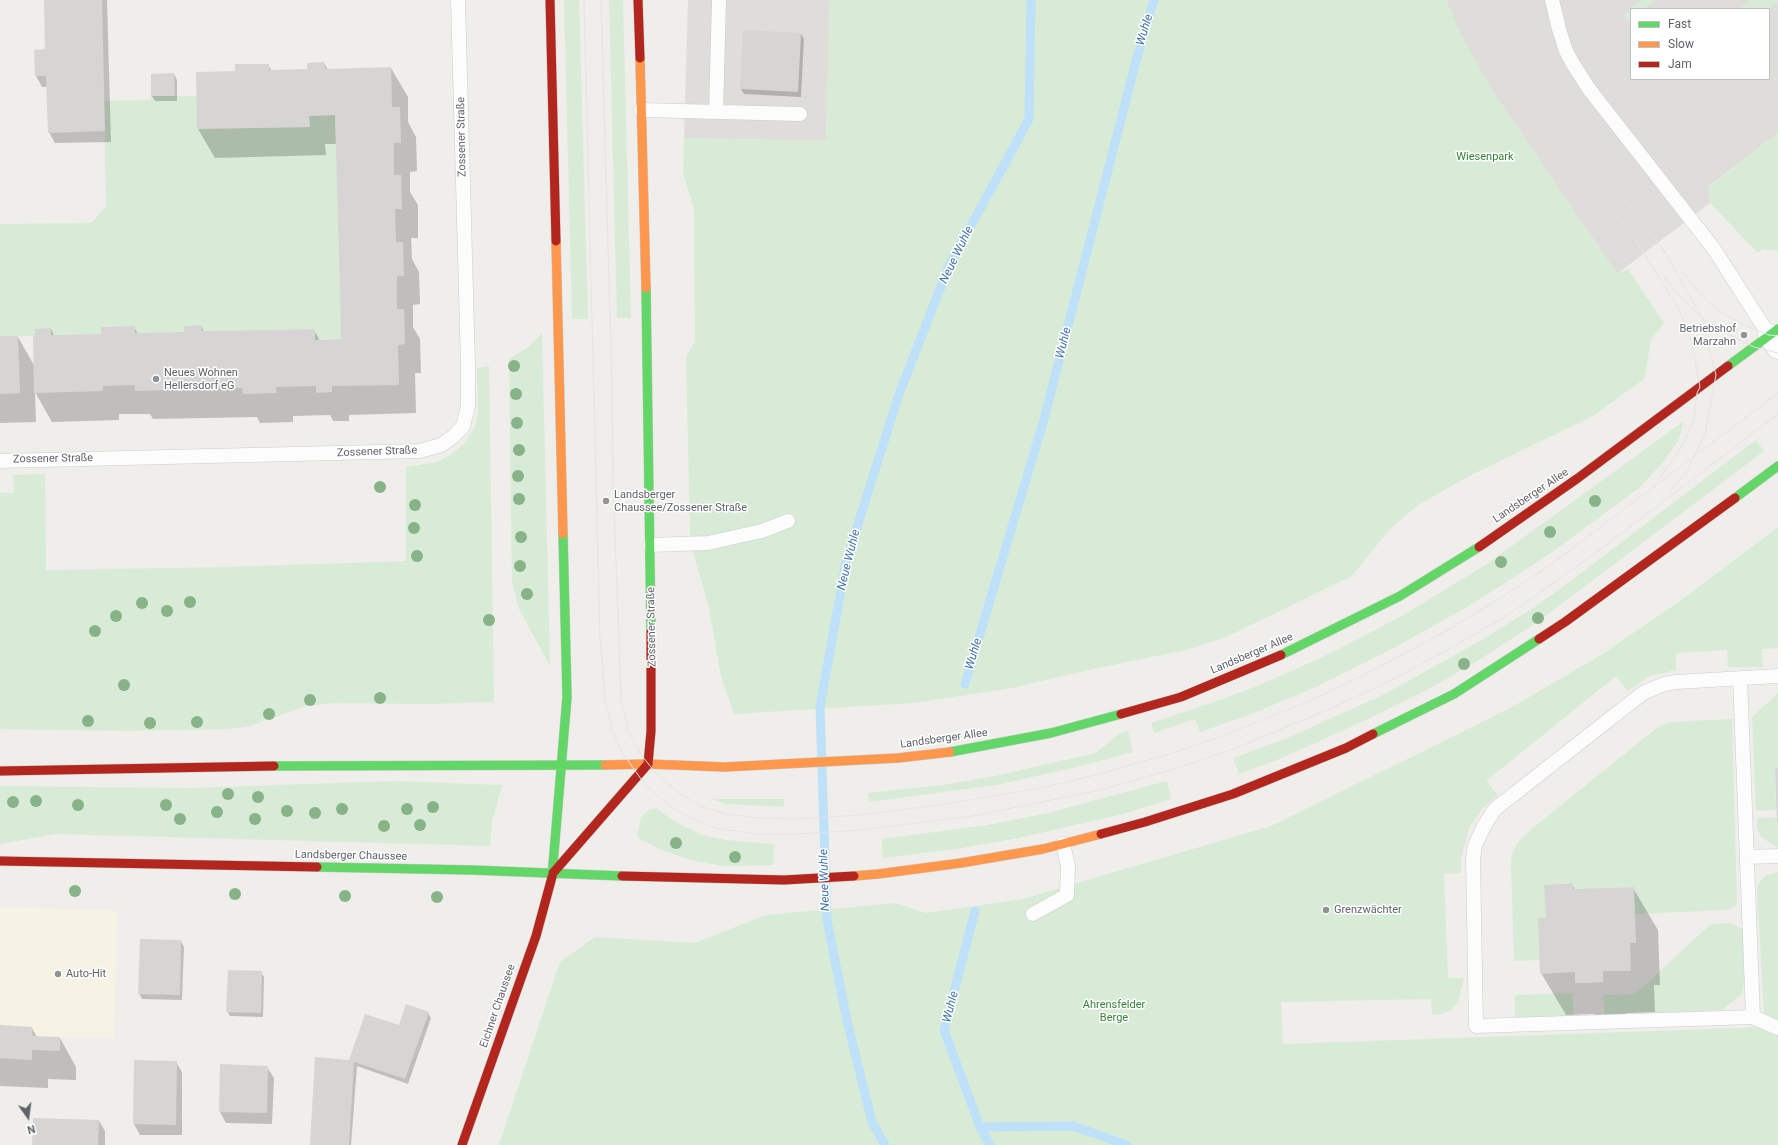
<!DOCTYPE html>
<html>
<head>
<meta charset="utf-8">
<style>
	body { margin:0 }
	#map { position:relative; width:1778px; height:1145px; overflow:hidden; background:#efeeea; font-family:Roboto,sans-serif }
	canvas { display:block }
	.legend { position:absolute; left:1630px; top:8px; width:140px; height:72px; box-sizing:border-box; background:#fff; border:1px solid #bfc1c3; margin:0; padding:5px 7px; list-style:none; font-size:12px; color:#5f6368 }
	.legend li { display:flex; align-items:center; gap:8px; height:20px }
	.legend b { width:20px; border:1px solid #bfc1c3 }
	.north { position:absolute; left:8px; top:1097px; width:40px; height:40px; -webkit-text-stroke:3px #fff; paint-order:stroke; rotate:166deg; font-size:11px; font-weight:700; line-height:16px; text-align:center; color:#5f6368 }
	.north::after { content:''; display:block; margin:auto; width:14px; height:18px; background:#5f6368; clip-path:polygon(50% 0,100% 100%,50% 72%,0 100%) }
</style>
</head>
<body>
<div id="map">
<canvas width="1778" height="1145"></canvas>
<ul class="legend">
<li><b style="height:5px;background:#63d668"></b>Fast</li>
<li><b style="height:5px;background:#ff974d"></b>Slow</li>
<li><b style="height:5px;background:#b3261e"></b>Jam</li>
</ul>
<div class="north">N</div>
</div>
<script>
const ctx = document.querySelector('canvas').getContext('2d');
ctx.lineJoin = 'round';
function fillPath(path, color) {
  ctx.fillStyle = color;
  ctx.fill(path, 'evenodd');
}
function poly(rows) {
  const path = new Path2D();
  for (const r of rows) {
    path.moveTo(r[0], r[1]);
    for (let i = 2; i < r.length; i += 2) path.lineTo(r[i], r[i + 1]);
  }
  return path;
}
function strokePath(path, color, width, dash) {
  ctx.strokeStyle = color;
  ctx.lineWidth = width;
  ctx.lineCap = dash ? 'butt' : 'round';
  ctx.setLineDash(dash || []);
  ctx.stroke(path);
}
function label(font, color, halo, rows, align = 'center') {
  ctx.font = font + ' Roboto,sans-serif';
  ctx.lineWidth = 3;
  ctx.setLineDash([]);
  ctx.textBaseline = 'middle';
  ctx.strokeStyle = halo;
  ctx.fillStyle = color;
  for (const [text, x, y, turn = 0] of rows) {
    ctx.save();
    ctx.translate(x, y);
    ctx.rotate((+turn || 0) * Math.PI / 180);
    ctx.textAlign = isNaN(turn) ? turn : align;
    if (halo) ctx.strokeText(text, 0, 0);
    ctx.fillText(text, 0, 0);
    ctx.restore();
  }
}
fillPath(poly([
	[0,907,117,911,114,1038,61,1037,60,1051,32,1050,32,1060,0,1058]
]), '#f7f3e4');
fillPath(poly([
	[688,0,830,0,826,141,684,138],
	[1446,0,1778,0,1778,133,1709,186,1710,203,1617,274,1489,86,1459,31],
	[1631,9,1769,9,1769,79,1631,79]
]), '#dfddda');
fillPath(poly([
	[564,0,579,0,588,319,572,319],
	[609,0,623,0,631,318,617,318],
	[830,0,1446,0,1459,31,1491,89,1617,274,1628,269,1664,323,1651,340,1644,379,1593,416,1471,475,1418,505,1389,530,1352,576,1224,638,1186,650,1093,669,1012,688,914,703,734,714,721,677,709,608,693,552,690,531,686,358,695,341,694,208,683,174,684,138,826,141],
	[1642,0,1656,0,1644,9,1631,9,1631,19,1628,21,1623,15],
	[1750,0,1778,0,1778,3,1769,10,1738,9],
	[151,96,197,96,198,129,310,127,309,116,335,115,341,339,315,340,314,329,202,331,201,325,184,326,184,332,135,333,134,326,101,327,101,334,51,335,51,328,35,329,35,335,33,336,0,336,0,224,91,223,106,206,104,101,151,100],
	[1778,133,1778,251,1763,249,1758,253,1710,203,1709,187],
	[542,333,550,666,518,607,512,581,509,359,527,348],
	[489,366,494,702,430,704,333,703,306,706,250,726,228,729,127,731,0,729,0,493,14,493,13,475,45,474,46,570,227,567,406,561,406,467,437,462,450,455,465,443,475,426,478,412,477,368],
	[1684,421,1679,439,1665,460,1639,488,1548,555,1472,604,1392,649,1318,686,1249,715,1200,732,1195,719,1154,733,1151,723,1200,707,1260,685,1327,655,1400,617,1487,564],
	[1756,440,1764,451,1536,623,1479,660,1423,692,1357,724,1282,758,1239,774,1233,758,1288,738,1385,694,1480,641,1535,607,1572,580],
	[1778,527,1778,648,1762,649,1763,667,1728,667,1727,650,1676,653,1676,670,1650,676,1628,691,1616,676,1486,781,1498,795,1483,808,1469,828,1461,858,1461,873,1444,874,1448,978,1464,978,1458,1002,1451,1010,1442,1014,1432,1015,1431,999,1281,1002,1283,1044,1742,1028,1778,1023,1778,1145,499,1145,560,962,595,937,695,943,766,915,896,903,926,913,1023,899,1271,826,1509,709,1601,655,1680,601],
	[1778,693,1778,768,1775,769,1776,810,1756,811,1752,717],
	[1732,719,1737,905,1727,910,1635,914,1634,887,1573,889,1572,883,1545,885,1546,918,1540,960,1514,961,1511,866,1512,854,1518,842,1529,831,1658,727,1671,722],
	[1128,731,1133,752,1077,767,996,785,869,802,868,793,942,785,995,776,1096,753,1120,733],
	[394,781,502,785,492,822,490,846,56,834,0,844,0,786,191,788],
	[1167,781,1171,799,1123,814,1019,838,956,849,883,858,882,839,987,825,1048,813],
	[710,799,784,799,784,807,727,804],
	[656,808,672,820,702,835,726,840,774,844,773,865,722,866,691,860,664,851,640,839,637,835,641,818,646,812],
	[1776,817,1777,823,1778,823,1778,848,1761,837,1757,829,1757,818],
	[1778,872,1778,1019,1764,1015,1757,890,1759,883,1765,876],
	[1731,923,1743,929,1744,983,1742,994,1722,1010,1605,1016,1603,995,1635,994,1711,924],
	[1573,993,1573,1016,1515,1018,1515,995]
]), '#d8ebd6');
fillPath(poly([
	[45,0,107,0,111,142,55,143,49,132,48,87,42,87,36,76,35,51,46,50],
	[801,34,804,39,801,97,744,94,741,89],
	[324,63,328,70,391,68,408,97,408,122,416,137,417,171,410,172,410,192,418,205,418,238,411,238,412,259,419,272,420,304,413,305,413,327,420,339,421,373,415,373,416,413,349,415,349,421,333,421,330,415,293,416,293,422,260,423,257,417,153,419,150,414,119,414,119,420,52,422,35,392,36,422,0,423,0,337,18,337,35,367,51,329,54,336,102,335,134,327,138,334,185,333,201,326,204,332,314,330,320,341,342,340,337,144,325,144,326,155,215,158,198,129,197,73,236,72,268,65,272,71,308,70],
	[174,74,177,80,177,101,155,101,152,96],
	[1572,884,1575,890,1633,888,1658,930,1660,985,1654,985,1655,1012,1626,1013,1627,1024,1600,1025,1594,1014,1566,1015,1541,973,1547,919],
	[181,941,184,947,182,1000,142,999,139,993],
	[261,972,264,977,263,1017,230,1016,227,1011],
	[428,1013,431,1018,408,1084,357,1066,351,1145,311,1145,350,1061,399,1027],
	[0,1026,32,1028,37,1037,60,1038,76,1067,76,1080,48,1079,48,1088,0,1086],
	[135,1061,176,1062,182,1072,182,1135,140,1135,134,1124],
	[267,1067,274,1078,272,1124,226,1123,220,1112],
	[99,1121,105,1131,105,1145,33,1145]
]), '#0003');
strokePath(poly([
	[965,684,1043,423,1136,61,1154,0],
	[975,911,944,1030,980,1127,990,1145],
	[980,1127,1073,1126,1127,1145],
	[885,1145,872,1122,847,1021,827,920,820,707,846,562,899,394,949,266,1029,119,1031,0]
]), '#bfe0f9', 9);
fillPath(poly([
	[44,0,102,0,105,131,48,133,46,76,35,76,34,50,45,49],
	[743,30,801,33,798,92,740,89],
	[324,62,325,69,391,67,392,107,400,107,401,143,394,143,394,175,401,175,402,209,395,209,396,242,403,242,404,276,397,276,397,309,404,309,405,344,398,345,399,385,332,386,332,392,316,393,316,386,276,387,277,393,243,394,242,388,135,391,135,385,103,386,103,391,34,393,33,336,35,335,35,329,51,328,51,335,101,334,101,327,135,326,135,333,184,332,184,326,201,325,202,331,315,329,315,340,341,339,335,115,309,116,310,127,197,129,196,72,235,71,235,64,269,64,269,70,307,69,307,63],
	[174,73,175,96,151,96,151,74],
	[0,336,18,336,20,393,0,394],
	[1775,768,1778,768,1778,823,1777,823],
	[1573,883,1573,889,1634,887,1636,943,1630,943,1631,971,1603,971,1603,982,1589,983,1575,983,1575,972,1540,974,1538,918,1546,918,1544,885],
	[140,939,181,940,180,995,138,994],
	[228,970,262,971,261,1013,226,1012],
	[406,1004,429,1012,405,1079,354,1062,349,1145,310,1145,315,1057,349,1060,365,1014,399,1025],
	[0,1025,32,1027,32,1036,60,1037,60,1051,32,1050,32,1060,0,1058],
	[134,1060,177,1061,176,1125,133,1124],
	[220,1064,268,1066,267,1113,219,1112],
	[33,1118,99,1120,98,1145,32,1145]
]), '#d6d5d3');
const lane = poly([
	[1552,0,1559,29,1566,51,1573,64,1589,89,1714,249,1769,335],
	[641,110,800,114],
	[716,112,719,0],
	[0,461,420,451,441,445,454,436,463,426,468,406,468,365,458,0],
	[650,545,708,543,762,531,788,521],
	[1778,676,1676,682,1664,684,1643,693,1495,809,1484,826,1475,845,1473,859,1476,1026,1753,1017,1778,1028],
	[1740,678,1753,1017],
	[1748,857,1778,856],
	[1033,914,1067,895,1068,866,1063,844]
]);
const street = poly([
	[1769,335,1778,348]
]);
const fast = poly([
	[646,288,651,632],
	[1728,366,1778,329],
	[1735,498,1778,466],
	[1281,655,1400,596,1479,547],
	[1373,734,1454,694,1539,639],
	[950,752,1051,733,1121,714],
	[274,766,605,765],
	[317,867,472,870,622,876],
	[552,877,567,697,563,534]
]);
const slow = poly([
	[640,58,646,288],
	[556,241,563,534],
	[605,765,648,764,725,767,898,758,950,752],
	[854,876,878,874,961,863,1043,849,1101,834]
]);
const jam = poly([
	[550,0,556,241],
	[638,0,640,58],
	[1479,547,1578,478,1728,366],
	[1539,639,1565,622,1735,498],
	[1121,714,1181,697,1281,655],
	[0,771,274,766],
	[1101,834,1145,822,1233,794,1346,748,1373,734],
	[0,861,317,867],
	[553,873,648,764,651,731,651,632],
	[622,876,784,880,854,876],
	[462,1145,536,936,552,877]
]);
strokePath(lane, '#cbcccc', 15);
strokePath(street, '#cbcccc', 23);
strokePath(fast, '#cacacb', 10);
strokePath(slow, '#cacacb', 10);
strokePath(jam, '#cacacb', 10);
strokePath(lane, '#fdfcfc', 14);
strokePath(street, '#fdfcfc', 22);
strokePath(fast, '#63d668', 9);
strokePath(slow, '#ff974d', 9);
strokePath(jam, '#b3261e', 9);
strokePath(poly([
	[584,0,600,638,605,697,612,731,624,755,646,786,670,806,686,816,715,828,756,834,797,834,861,830,973,816,1096,791,1178,768,1231,750,1332,708,1388,682,1447,650,1506,616,1585,561,1778,414],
	[601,0,612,387,613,483,621,697,628,731,642,756,655,772,680,794,703,807,726,814,758,818,796,819,860,815,939,805,1041,788,1099,774,1169,754,1225,735,1309,701,1358,678,1441,634,1497,600,1549,566,1778,393],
	[1609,179,1666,253],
	[1596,188,1641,247],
	[1638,244,1676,304,1684,321,1692,343,1700,387,1697,393,1694,418,1686,439,1674,458,1658,480],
	[1663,249,1702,318,1716,375,1705,433,1688,470,1669,493],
	[1680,270,1706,300,1722,313,1742,324,1769,335,1778,336],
	[1663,275,1682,299,1702,318,1722,331,1754,347,1778,353]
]), '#e4e4e4', 1);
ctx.fillStyle = '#88b388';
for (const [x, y] of [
	[514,366],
	[516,394],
	[517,423],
	[519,450],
	[518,476],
	[380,487],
	[519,499],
	[1595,501],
	[415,505],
	[414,528],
	[1550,532],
	[521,537],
	[417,556],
	[1501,562],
	[520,566],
	[527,594],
	[190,602],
	[142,603],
	[167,611],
	[116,616],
	[1538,618],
	[489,620],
	[95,631],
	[1464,664],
	[124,685],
	[380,698],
	[310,700],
	[269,714],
	[88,721],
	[197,722],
	[150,723],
	[228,794],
	[258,797],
	[36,801],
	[13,802],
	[78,805],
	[166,805],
	[433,807],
	[342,809],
	[407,809],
	[287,811],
	[217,812],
	[315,813],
	[180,819],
	[255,819],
	[420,825],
	[384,826],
	[676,843],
	[735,857],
	[75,891],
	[235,894],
	[345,896],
	[437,897]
]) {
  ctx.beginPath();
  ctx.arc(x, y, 6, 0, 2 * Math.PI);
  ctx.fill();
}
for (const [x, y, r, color] of [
	[1744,335,4,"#919496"],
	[156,379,4,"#919496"],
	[606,501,4,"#919496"],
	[1326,910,4,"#919496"],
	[58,974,4,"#919496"]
]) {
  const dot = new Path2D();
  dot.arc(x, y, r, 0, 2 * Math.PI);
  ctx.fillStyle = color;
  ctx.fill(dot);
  strokePath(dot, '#fff', 1.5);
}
label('11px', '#5f6368', '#fff', [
	["Zossener Straße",462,137,-91],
	["Zossener Straße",377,452,-2],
	["Zossener Straße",53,459,-1],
	["Landsberger Allee",1531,496,-34],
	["Zossener Straße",652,627,-91],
	["Landsberger Allee",1252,654,-23],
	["Landsberger Allee",944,739,-8],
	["Landsberger Chaussee",351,856,1],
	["Eichner Chaussee",498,1006,-71]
]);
label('11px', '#348238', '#fff', [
	["Wiesenpark",1485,157],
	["Ahrensfelder",1114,1005],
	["Berge",1114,1018]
]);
label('11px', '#5f6368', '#fff', [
	["Betriebshof",1736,329,"right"],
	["Marzahn",1736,342,"right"],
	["Neues Wohnen",164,373],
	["Hellersdorf eG",164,386],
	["Landsberger",614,495],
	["Chaussee/Zossener Straße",614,508],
	["Grenzwächter",1334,910],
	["Auto-Hit",66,974]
], 'left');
label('italic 12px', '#4174aa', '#fff', [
	["Wuhle",1145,30,-73],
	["Neue Wuhle",957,255,-64],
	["Wuhle",1064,343,-76],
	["Neue Wuhle",849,560,-76],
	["Wuhle",974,654,-73],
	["Neue Wuhle",825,880,-92],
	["Wuhle",951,1007,-75]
]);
</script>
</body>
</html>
